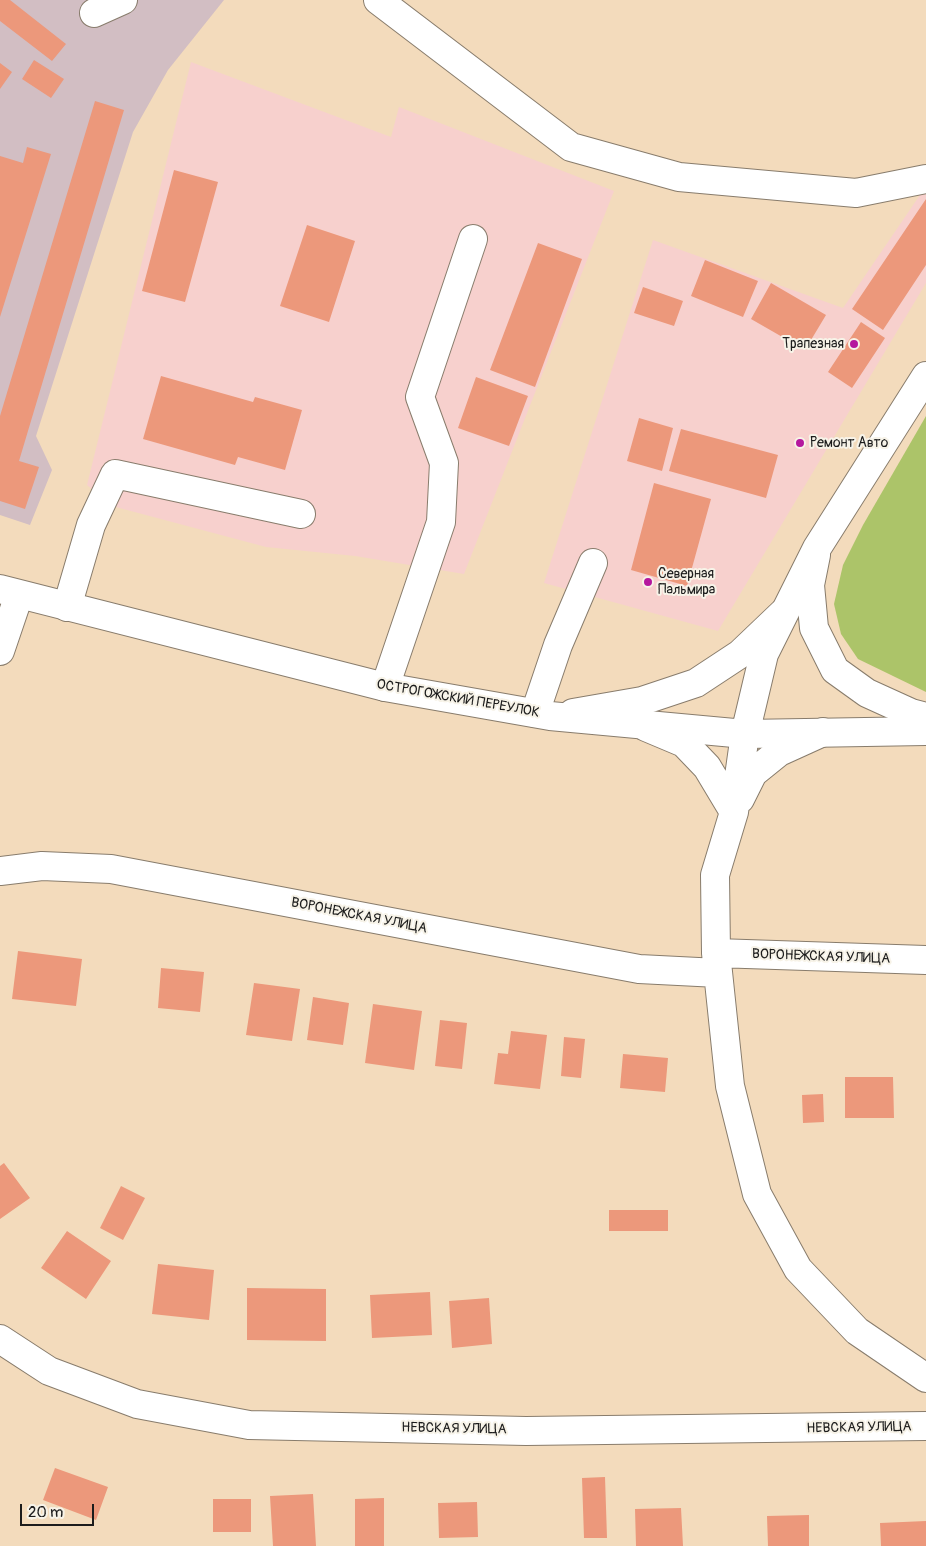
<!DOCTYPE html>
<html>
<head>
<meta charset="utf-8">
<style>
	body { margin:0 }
	#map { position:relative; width:926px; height:1546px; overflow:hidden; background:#f3dbbc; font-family:Pangolin,sans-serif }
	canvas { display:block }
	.scale { position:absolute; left:20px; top:1504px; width:74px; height:22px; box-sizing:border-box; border:2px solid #1c1c1c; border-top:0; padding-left:6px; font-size:15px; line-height:18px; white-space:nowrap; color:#1c1c1c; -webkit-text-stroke:4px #f7f3e8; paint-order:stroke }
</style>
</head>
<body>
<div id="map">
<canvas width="926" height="1546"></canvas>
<div class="scale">20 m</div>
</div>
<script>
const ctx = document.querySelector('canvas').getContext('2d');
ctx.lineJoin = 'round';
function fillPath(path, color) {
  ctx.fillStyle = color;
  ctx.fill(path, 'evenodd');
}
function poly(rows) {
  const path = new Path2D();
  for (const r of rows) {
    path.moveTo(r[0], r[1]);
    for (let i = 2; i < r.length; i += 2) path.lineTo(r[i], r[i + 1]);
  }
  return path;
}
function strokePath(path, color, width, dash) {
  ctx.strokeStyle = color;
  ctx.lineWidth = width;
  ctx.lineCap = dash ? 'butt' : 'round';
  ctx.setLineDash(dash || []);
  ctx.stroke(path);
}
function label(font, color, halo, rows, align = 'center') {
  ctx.font = font + ' Pangolin,sans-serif';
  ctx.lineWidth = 4;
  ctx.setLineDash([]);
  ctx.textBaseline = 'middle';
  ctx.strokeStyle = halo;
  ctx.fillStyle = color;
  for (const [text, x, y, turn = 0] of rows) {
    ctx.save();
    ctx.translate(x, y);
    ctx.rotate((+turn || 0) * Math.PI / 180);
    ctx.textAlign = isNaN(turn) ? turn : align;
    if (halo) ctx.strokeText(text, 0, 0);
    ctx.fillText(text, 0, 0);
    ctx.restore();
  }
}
fillPath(poly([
	[191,62,391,137,399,107,614,191,464,574,355,556,266,547,112,506,87,485],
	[922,192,926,194,926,283,718,631,544,583,653,240,843,308]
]), '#f7d0cd');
fillPath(poly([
	[0,0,224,0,168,70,133,132,36,436,52,470,30,525,0,515]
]), '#d2bec3');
fillPath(poly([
	[926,416,926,692,858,659,841,634,834,604,843,565,863,525]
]), '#acc469');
fillPath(poly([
	[0,0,10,0,66,44,52,61,0,21],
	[34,60,64,79,51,98,22,79],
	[0,63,12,72,0,89],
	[95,101,124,110,19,461,39,467,25,509,0,501,0,416],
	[27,147,51,154,0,317,0,156,23,163],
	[174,170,218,182,185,302,142,291],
	[926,199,926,265,883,330,852,309],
	[307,225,355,241,329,322,280,306],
	[538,243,582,259,535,387,490,370],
	[705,260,758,281,743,317,691,296],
	[771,283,826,315,805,350,751,319],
	[643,287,683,301,674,326,634,313],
	[861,322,885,338,852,388,828,372],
	[161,376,253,402,255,397,302,410,285,470,238,457,235,465,143,439],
	[476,377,528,396,509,446,458,428],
	[639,418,673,428,662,471,627,461],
	[681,429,778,455,766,498,669,471],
	[654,483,711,499,687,586,631,570],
	[18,951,82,959,76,1006,12,999],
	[161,968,204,972,200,1012,158,1008],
	[254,983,300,989,292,1041,246,1035],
	[313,997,349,1003,343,1045,307,1040],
	[373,1004,422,1011,414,1070,365,1063],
	[440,1020,467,1023,462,1069,435,1066],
	[511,1031,547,1035,540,1089,494,1084,498,1053,508,1054],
	[564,1037,585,1039,581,1078,561,1076],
	[623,1054,668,1058,665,1092,620,1088],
	[845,1077,893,1077,894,1118,845,1118],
	[823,1094,824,1122,803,1123,802,1095],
	[4,1163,30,1198,0,1219,0,1166],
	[121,1186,145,1198,123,1240,100,1228],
	[609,1210,668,1210,668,1231,609,1231],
	[67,1231,111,1261,86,1299,41,1268],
	[158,1264,214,1270,209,1320,152,1314],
	[247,1288,326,1289,326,1341,247,1340],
	[430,1292,432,1335,372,1338,370,1295],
	[489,1298,492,1344,452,1348,449,1301],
	[55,1468,108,1487,96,1520,43,1500],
	[605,1477,607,1538,584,1538,582,1478],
	[313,1494,316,1546,273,1546,270,1496],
	[384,1498,384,1546,355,1546,355,1499],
	[213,1499,251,1499,251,1532,213,1532],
	[477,1502,478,1537,439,1538,438,1503],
	[681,1508,683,1546,636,1546,635,1509],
	[809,1515,809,1546,768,1546,767,1516],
	[926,1521,926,1546,881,1546,880,1523]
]), '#ec987b');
const minor = poly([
	[378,0,571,147,679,177,856,193,926,179],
	[94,13,123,0],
	[816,555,810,585,814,628,835,670,867,693,911,713,926,717],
	[67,607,91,525,115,474,301,514],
	[0,651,19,595],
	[385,687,441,522,444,463,420,397,473,239],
	[535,713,558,645,593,563],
	[573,713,642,701,696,683,740,654,783,613],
	[646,727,684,743,707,767,734,812],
	[745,734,734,812,715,875,716,953,730,1086,757,1194,798,1269,857,1331,926,1378],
	[740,799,753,773,779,752,823,732],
	[0,871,42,866,111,869,639,969,718,973],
	[716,953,926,960],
	[0,1339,49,1371,137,1404,249,1425,526,1431,926,1426]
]);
const major = poly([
	[0,589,385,687,550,716,745,734,926,731],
	[745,734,764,654,817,548,926,376]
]);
strokePath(minor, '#887c6c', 30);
strokePath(major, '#887c6c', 30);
strokePath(minor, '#fff', 28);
strokePath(major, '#fff', 28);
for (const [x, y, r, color] of [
	[854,344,5,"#b5179e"],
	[800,443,5,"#b5179e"],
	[648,582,5,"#b5179e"]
]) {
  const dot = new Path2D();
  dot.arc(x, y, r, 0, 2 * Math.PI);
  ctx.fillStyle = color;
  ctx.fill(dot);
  strokePath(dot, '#f7f3e8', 2);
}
label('14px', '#1c1c1c', '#f7f3e8', [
	["Трапезная",844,344,"right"],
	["Ремонт Авто",810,443],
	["Северная",658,574],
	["Пальмира",658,590]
], 'left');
label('14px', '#1c1c1c', '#f7f3e8', [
	["ОСТРОГОЖСКИЙ ПЕРЕУЛОК",458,699,10],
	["ВОРОНЕЖСКАЯ УЛИЦА",359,916,11],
	["ВОРОНЕЖСКАЯ УЛИЦА",821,957,2],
	["НЕВСКАЯ УЛИЦА",859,1428,-1],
	["НЕВСКАЯ УЛИЦА",454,1429,1]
]);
</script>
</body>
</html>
